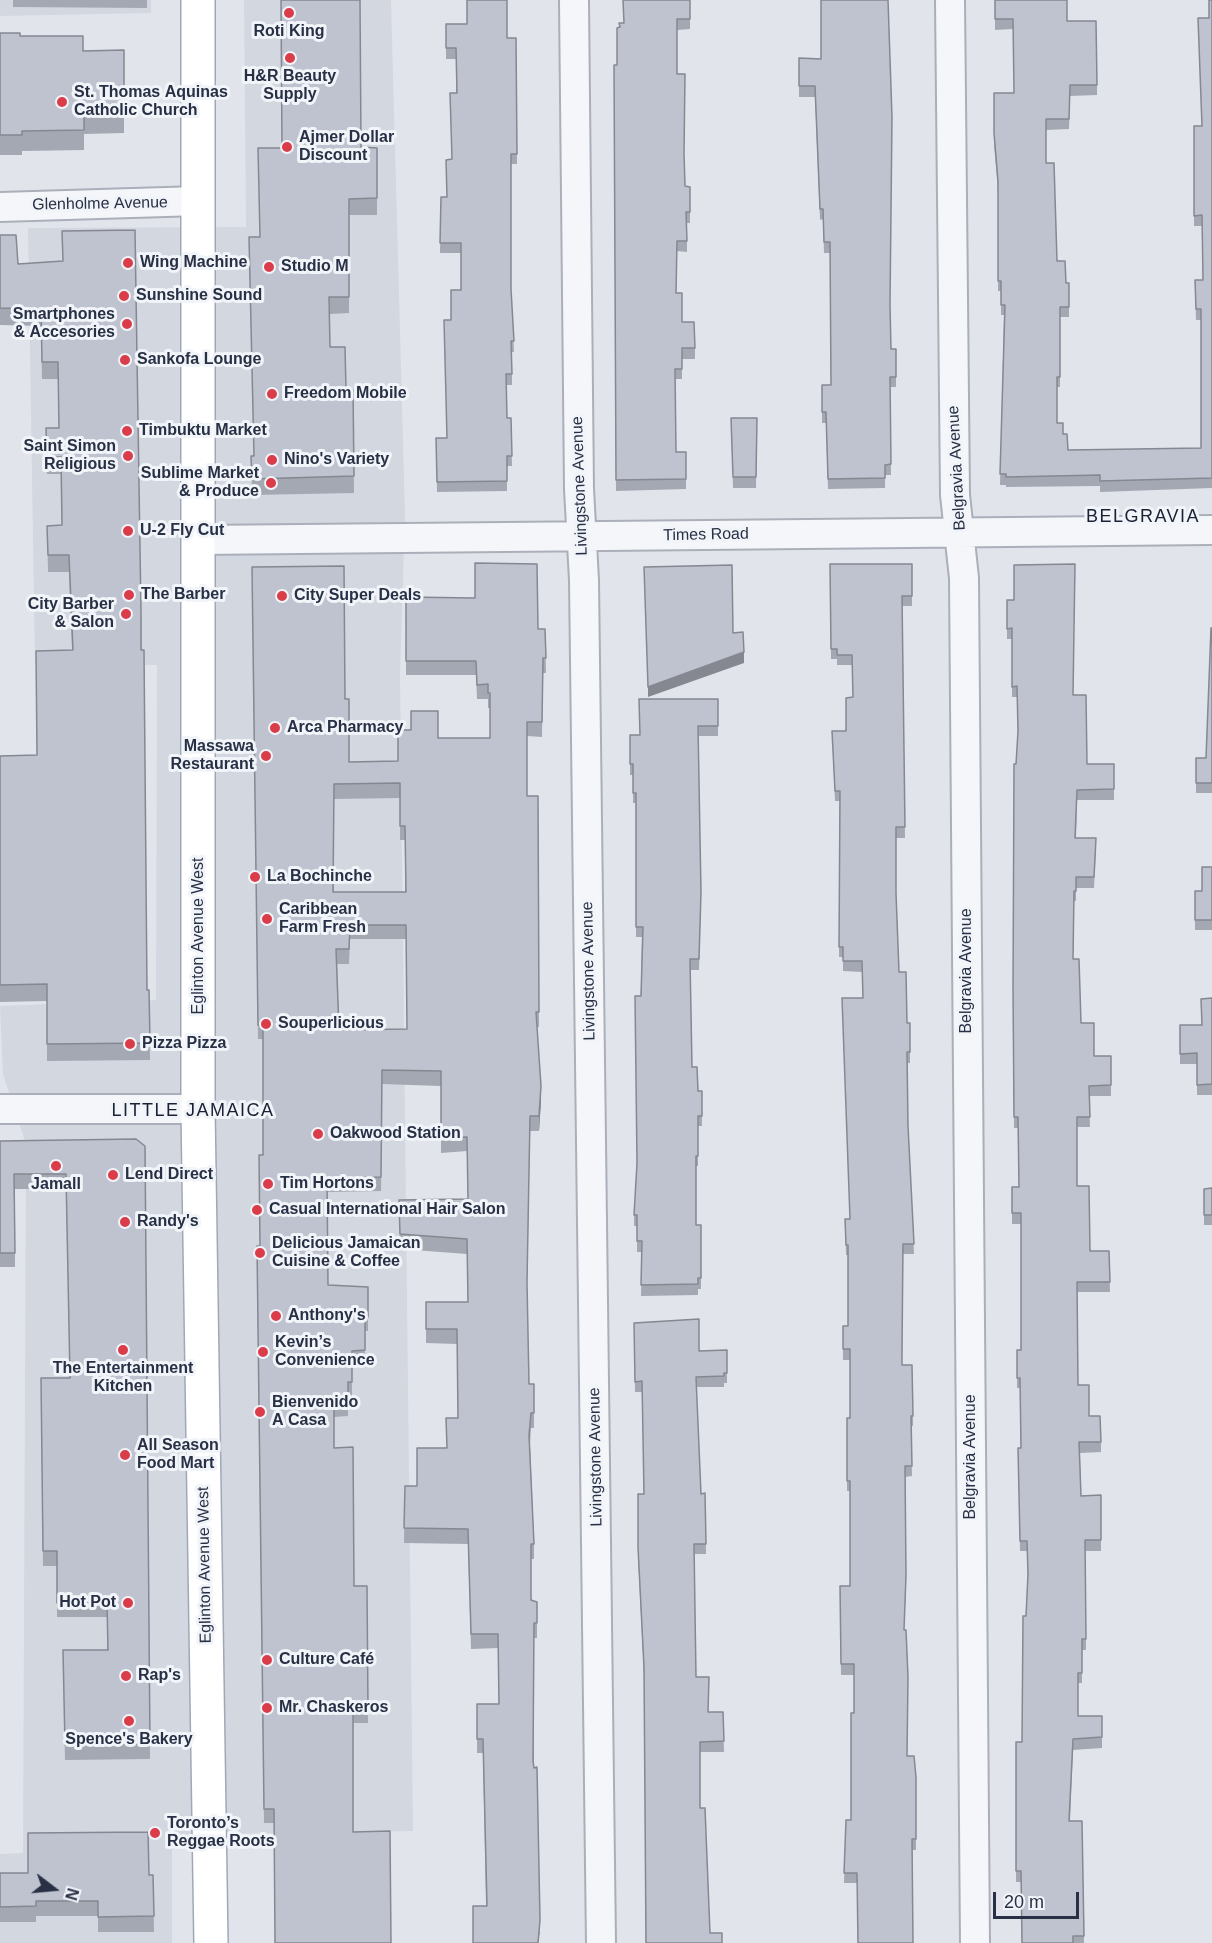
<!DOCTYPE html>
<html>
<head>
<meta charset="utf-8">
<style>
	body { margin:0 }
	#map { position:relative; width:1212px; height:1943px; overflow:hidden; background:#e1e5eb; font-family:Helvetica,sans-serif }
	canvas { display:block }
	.north { position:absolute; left:24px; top:1859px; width:60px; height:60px; -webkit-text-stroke:4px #f1f4f8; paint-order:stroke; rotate:106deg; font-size:16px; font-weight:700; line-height:24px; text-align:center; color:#283045 }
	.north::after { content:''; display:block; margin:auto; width:21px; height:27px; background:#283045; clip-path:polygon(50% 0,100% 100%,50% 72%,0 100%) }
	.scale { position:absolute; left:993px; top:1892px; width:86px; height:27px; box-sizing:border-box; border:3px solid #283045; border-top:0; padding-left:8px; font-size:18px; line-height:21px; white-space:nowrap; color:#283045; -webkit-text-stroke:4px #f1f4f8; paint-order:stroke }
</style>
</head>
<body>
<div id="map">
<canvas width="1212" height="1943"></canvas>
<div class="north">N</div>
<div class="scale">20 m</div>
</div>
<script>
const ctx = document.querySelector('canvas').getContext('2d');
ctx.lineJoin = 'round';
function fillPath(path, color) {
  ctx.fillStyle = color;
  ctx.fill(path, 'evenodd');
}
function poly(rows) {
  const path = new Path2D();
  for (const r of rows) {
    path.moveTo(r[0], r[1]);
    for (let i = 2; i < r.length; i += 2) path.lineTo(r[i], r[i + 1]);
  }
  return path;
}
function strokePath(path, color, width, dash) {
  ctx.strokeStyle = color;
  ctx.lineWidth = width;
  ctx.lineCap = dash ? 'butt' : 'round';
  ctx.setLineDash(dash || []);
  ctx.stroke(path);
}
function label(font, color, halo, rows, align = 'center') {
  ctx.font = font + ' Helvetica,sans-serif';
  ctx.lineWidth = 6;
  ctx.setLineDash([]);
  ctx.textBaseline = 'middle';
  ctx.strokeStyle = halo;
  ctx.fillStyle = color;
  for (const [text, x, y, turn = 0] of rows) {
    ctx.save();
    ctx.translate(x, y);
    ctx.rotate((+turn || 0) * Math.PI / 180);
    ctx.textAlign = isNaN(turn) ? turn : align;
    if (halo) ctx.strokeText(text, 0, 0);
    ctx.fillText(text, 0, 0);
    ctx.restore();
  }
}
fillPath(poly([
	[0,0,151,0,151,13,0,16],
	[244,0,391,0,405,515,400,674,413,1831,172,1835,172,1943,0,1943,0,1854,23,1853,26,1144,3,1074,0,1006,156,1000,157,665,35,665,28,228,246,227]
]), '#d3d7e0');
const minor = poly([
	[574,0,579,489,584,580,601,1943],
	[950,0,955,495,964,578,975,1943],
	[0,207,199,201],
	[200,540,1212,530],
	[0,1109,198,1109]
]);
const major = poly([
	[198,0,198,1109,211,1943]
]);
strokePath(minor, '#aaafb9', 32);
strokePath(major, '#a0a8b8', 36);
strokePath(minor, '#f5f6f9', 28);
strokePath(major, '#fff', 33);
fillPath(poly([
	[13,0,147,0,147,8,13,7],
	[690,0,690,29,677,30,677,74,684,157,685,186,690,187,690,223,687,223,687,252,677,251,676,293,682,322,695,348,695,359,682,359,682,379,675,379,676,452,686,452,686,489,616,491,614,65,617,65,619,28,624,23],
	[995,0,1067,21,1097,54,1097,95,1070,96,1069,129,1046,130,1046,163,1057,261,1066,283,1069,283,1069,317,1060,317,1060,387,1057,387,1057,423,1063,434,1068,450,1201,448,1201,320,1196,320,1195,280,1203,280,1202,226,1194,226,1194,126,1202,126,1209,18,1212,0,1212,488,1100,492,1100,486,1006,487,1006,485,1000,485,1004,315,1001,315,1001,291,998,291,998,191,994,144,994,93,1014,93,1013,29,995,30],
	[446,24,467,24,507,38,516,38,517,164,511,164,511,289,514,352,512,352,512,385,506,385,507,418,511,418,512,466,507,466,507,491,437,492,436,438,447,438,451,320,461,290,461,253,440,253,441,197,447,197,452,159,456,93,456,59,446,59],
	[0,33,83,51,124,50,124,133,84,134,84,150,22,151,22,155,0,155],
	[799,58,821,59,890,308,891,349,896,349,896,387,890,387,891,475,885,475,885,488,828,489,826,423,822,423,822,385,831,385,830,253,824,253,823,219,820,220,815,97,799,97],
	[361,147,377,148,377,215,349,215,349,313,330,314,330,347,346,390,353,390,354,493,252,495,251,456,254,456,259,237],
	[0,235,18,264,62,261,141,611,147,990,149,990,150,1060,47,1061,47,1001,0,1002,0,756,37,755,72,650,69,572,48,572,47,526,62,525,61,474,47,474,46,428,59,428,58,379,42,379,41,326,0,325],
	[731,418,757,418,756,488,733,488],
	[830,564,912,564,912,606,902,606,905,838,896,838,896,893,899,972,907,1023,910,1023,910,1063,907,1063,908,1126,914,1254,903,1254,902,1365,913,1416,913,1426,911,1426,912,1476,905,1477,906,1586,904,1630,907,1756,916,1777,916,1850,912,1850,857,1883,844,1883,846,1820,851,1820,854,1713,854,1675,841,1675,840,1586,850,1586,850,1491,847,1491,847,1451,850,1418,850,1360,843,1360,843,1326,848,1326,848,1255,846,1255,845,1219,850,1219,863,998,862,972,843,971,843,957,839,957,840,801,835,801,832,731,846,731,853,697,852,665,837,665,837,659,831,659],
	[252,567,345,699,349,762,398,761,438,738,490,738,490,708,488,708,488,699,477,699,476,675,406,675,406,597,538,629,545,629,546,673,543,673,542,737,527,736,527,796,538,796,539,1027,537,1027,541,1101,539,1131,530,1131,527,1289,529,1384,534,1384,534,1428,531,1428,530,1444,534,1544,534,1559,531,1559,531,1600,537,1623,537,1638,534,1638,534,1762,540,1935,486,1906,483,1753,477,1753,477,1704,499,1704,498,1648,471,1649,468,1544,404,1543,405,1486,417,1486,446,1448,458,1418,457,1344,426,1343,426,1302,468,1302,467,1254,400,1249,399,1215,468,1199,467,1151,441,1153,441,1086,382,1084,381,1191,327,1192,328,1285,368,1287,368,1331,365,1331,365,1365,352,1365,352,1397,348,1397,348,1416,334,1417,334,1448,354,1586,367,1586,368,1723,353,1723,353,1832,391,1943,274,1823,264,1823,257,1260,260,1246,263,1155,263,1039,258,1039],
	[400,798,400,840,405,840,405,892,334,892,334,799],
	[350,939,406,939,407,1029,339,1030,337,964,349,964],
	[1007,600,1073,695,1087,764,1114,764,1114,800,1077,800,1076,838,1096,848,1094,888,1076,888,1076,901,1074,901,1073,959,1081,1023,1094,1056,1111,1056,1111,1096,1089,1096,1090,1127,1077,1127,1077,1186,1090,1251,1109,1251,1110,1292,1077,1292,1078,1385,1089,1416,1101,1442,1101,1452,1080,1453,1081,1496,1101,1540,1101,1551,1085,1551,1086,1650,1082,1650,1082,1683,1078,1683,1078,1716,1102,1716,1102,1748,1073,1750,1070,1821,1084,1911,1084,1943,1022,1943,1021,1882,1016,1882,1016,1742,1022,1742,1028,1578,1027,1551,1020,1551,1018,1448,1021,1448,1020,1388,1017,1388,1017,1350,1021,1350,1021,1224,1012,1224,1012,1187,1019,1187,1018,1128,1014,1128,1013,989,1016,764,1018,733,1017,697,1012,697,1012,639,1007,639],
	[1212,628,1212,793,1196,793,1196,758,1206,758],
	[718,699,718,736,698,736,701,892,699,970,690,970,692,1067,698,1091,702,1091,702,1126,698,1126,698,1166,696,1166,696,1225,701,1225,701,1289,698,1289,698,1295,641,1296,642,1252,637,1252,637,1226,634,1226,634,1215,637,1165,642,937,636,937,636,803,633,803,633,775,630,775,630,735,640,735],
	[1212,867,1212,930,1195,930,1195,891,1202,891],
	[1212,998,1212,1095,1197,1095,1197,1064,1180,1064,1180,1025,1202,1025],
	[0,1141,145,1146,150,1759,65,1760,63,1650,107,1650,107,1617,57,1617,57,1566,43,1566,41,1378,70,1378,66,1189,15,1189,15,1267,0,1267],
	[1212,1188,1212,1225,1204,1225,1204,1189],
	[634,1323,699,1351,727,1350,727,1383,724,1383,724,1387,696,1387,701,1494,705,1493,706,1554,694,1554,696,1677,708,1712,723,1712,724,1752,700,1752,646,1943,644,1677,638,1557,638,1494,644,1494,642,1392,635,1392],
	[0,1873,153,1875,154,1932,98,1932,98,1916,36,1916,36,1922,0,1922]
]), '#a3a8b2');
fillPath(poly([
	[744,652,744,663,648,697,648,687],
	[541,1086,541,1101,539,1131,539,1116]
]), '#858891');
const building = poly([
	[281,0,360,0,361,147,377,148,377,198,349,199,349,297,329,297,330,347,345,347,346,390,353,390,354,476,252,479,251,456,254,456,249,237,260,237,258,148,282,148,281,0],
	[467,0,507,0,507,38,516,38,517,154,511,154,511,289,514,341,511,341,512,374,506,374,507,418,511,418,512,456,507,456,507,481,437,482,436,438,447,438,444,320,451,320,451,290,461,290,461,243,440,243,441,197,447,197,446,160,452,159,450,93,457,93,456,48,446,48,446,24,467,24,467,0],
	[623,0,690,0,690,19,677,19,677,74,685,74,684,154,685,186,690,187,690,212,686,212,687,241,677,241,676,293,682,293,682,322,694,322,695,348,682,348,682,369,675,369,676,452,686,452,686,479,616,480,614,65,617,65,617,28,620,27,619,23,624,23,623,0],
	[821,0,888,0,892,117,890,305,891,349,896,349,896,377,890,377,891,464,885,465,885,478,828,479,826,412,822,412,822,385,831,385,830,242,824,242,823,209,820,209,815,86,799,86,799,58,821,59,821,0],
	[995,0,1067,0,1067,21,1096,21,1097,85,1070,85,1069,119,1046,119,1046,163,1054,163,1057,261,1065,261,1066,283,1069,283,1069,307,1060,307,1060,377,1057,377,1057,423,1063,423,1063,434,1067,434,1068,450,1201,448,1201,309,1196,309,1195,280,1203,280,1202,215,1194,216,1194,126,1202,126,1198,18,1209,18,1209,0,1212,0,1212,478,1100,481,1100,475,1006,477,1006,474,1000,474,1005,305,1001,305,1001,281,998,281,998,181,994,133,994,93,1014,93,1013,19,995,19,995,0],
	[0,33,20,33,20,36,83,36,83,51,124,50,124,113,84,114,84,130,22,131,22,135,0,135,0,33],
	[135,230,141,611,141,650,144,650,147,990,149,990,150,1043,47,1044,47,984,0,985,0,756,37,755,36,651,73,650,69,555,48,555,47,526,62,525,61,457,47,457,46,428,59,428,58,362,42,362,41,309,0,308,0,235,16,235,18,264,63,261,62,231,135,230],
	[731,418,757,418,756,477,733,477,731,418],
	[475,563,537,564,538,629,545,629,546,658,543,658,542,722,527,722,527,796,538,796,539,1012,536,1012,541,1086,539,1116,530,1116,527,1282,529,1384,534,1384,534,1413,531,1413,529,1435,534,1544,531,1544,531,1600,537,1602,537,1623,534,1623,533,1761,534,1768,537,1767,540,1920,538,1943,473,1943,473,1906,487,1906,483,1739,477,1739,477,1704,499,1704,498,1634,471,1634,468,1529,404,1528,405,1486,417,1486,417,1448,447,1448,446,1418,458,1418,457,1329,426,1329,426,1302,468,1302,467,1239,400,1234,399,1200,468,1199,467,1137,441,1138,441,1071,382,1070,381,1177,327,1178,328,1285,368,1287,368,1317,365,1317,365,1350,352,1351,352,1382,348,1382,348,1402,334,1402,334,1448,353,1447,354,1586,367,1586,368,1708,353,1708,353,1832,390,1831,391,1943,275,1943,274,1809,264,1809,257,1246,260,1246,259,1155,263,1155,263,1024,258,1025,252,567,344,566,345,699,349,699,349,762,398,761,398,730,411,730,411,711,438,711,438,738,490,738,490,693,488,693,488,684,477,685,476,661,406,661,406,597,475,598,475,563],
	[400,783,400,826,405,826,406,892,333,892,334,784,400,783],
	[350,925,406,925,407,1029,339,1030,336,949,349,949,350,925],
	[830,564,912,564,912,596,902,596,905,827,896,827,896,893,899,972,906,972,907,1023,910,1023,910,1052,907,1052,908,1126,914,1244,903,1244,902,1351,902,1365,912,1365,913,1416,911,1416,912,1466,905,1466,906,1575,904,1630,906,1630,908,1677,907,1756,914,1756,916,1777,916,1839,912,1839,913,1943,858,1943,857,1873,844,1873,846,1820,851,1820,851,1713,854,1713,854,1664,841,1664,840,1586,850,1586,850,1481,847,1481,847,1418,850,1418,850,1349,843,1349,843,1326,848,1326,848,1245,846,1245,845,1219,850,1219,842,998,863,998,862,961,843,961,843,947,839,947,840,791,835,791,832,731,846,731,846,698,853,697,852,655,837,655,837,649,831,649,830,564],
	[1075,564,1073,695,1086,695,1087,764,1114,764,1114,789,1077,790,1075,838,1096,838,1094,877,1076,877,1076,891,1074,891,1073,959,1079,959,1081,1023,1094,1023,1094,1056,1111,1056,1111,1085,1089,1086,1090,1117,1077,1117,1077,1186,1089,1186,1090,1251,1109,1251,1110,1282,1077,1282,1078,1385,1089,1385,1089,1416,1100,1416,1101,1442,1079,1442,1081,1496,1101,1495,1101,1540,1085,1540,1086,1639,1082,1639,1082,1673,1078,1673,1078,1716,1102,1716,1102,1737,1073,1739,1069,1821,1082,1821,1084,1936,1073,1936,1073,1943,1022,1943,1021,1871,1016,1871,1016,1742,1022,1742,1023,1616,1026,1616,1028,1574,1027,1541,1020,1541,1018,1448,1021,1448,1020,1378,1017,1378,1017,1350,1021,1350,1021,1213,1012,1213,1012,1187,1019,1187,1018,1117,1014,1117,1013,989,1014,764,1016,764,1018,731,1017,686,1012,687,1012,628,1007,629,1007,600,1014,600,1014,565,1075,564],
	[732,565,733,633,743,632,744,652,648,687,644,567,732,565],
	[1211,628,1212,628,1212,783,1196,783,1196,758,1206,758,1211,628],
	[639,699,718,699,718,726,698,726,701,892,699,959,690,959,692,1067,697,1067,698,1091,702,1091,702,1116,698,1116,698,1156,696,1156,696,1225,701,1225,701,1278,698,1278,698,1284,641,1285,642,1241,637,1241,637,1215,634,1215,637,1163,635,996,641,996,643,927,636,927,636,793,633,793,633,764,630,764,630,735,640,735,639,699],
	[1202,867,1212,867,1212,920,1195,920,1195,891,1202,891,1202,867],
	[1212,998,1212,1084,1197,1085,1197,1053,1180,1054,1180,1025,1202,1025,1201,999,1212,998],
	[136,1139,145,1146,150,1744,65,1745,63,1650,108,1650,107,1602,57,1603,57,1551,43,1551,41,1378,70,1378,66,1174,14,1174,15,1253,0,1253,0,1141,136,1139],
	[1212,1188,1212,1215,1204,1215,1204,1189,1212,1188],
	[699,1319,699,1351,727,1350,727,1373,724,1373,724,1376,696,1377,701,1494,705,1493,706,1544,694,1544,696,1677,709,1677,708,1712,723,1712,724,1741,700,1742,700,1808,705,1808,710,1933,722,1933,722,1943,646,1943,644,1667,638,1547,638,1494,644,1494,642,1381,635,1382,634,1323,699,1319],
	[148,1832,149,1875,153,1875,154,1916,98,1917,98,1901,36,1901,36,1906,0,1907,0,1873,28,1873,28,1833,148,1832]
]);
fillPath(building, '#bec3cf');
strokePath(building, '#858891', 1.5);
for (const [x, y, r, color] of [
	[289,13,6,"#da3d49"],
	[290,58,6,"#da3d49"],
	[62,102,6,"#da3d49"],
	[287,147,6,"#da3d49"],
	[128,263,6,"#da3d49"],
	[269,267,6,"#da3d49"],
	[124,296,6,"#da3d49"],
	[127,324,6,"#da3d49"],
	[125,360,6,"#da3d49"],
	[272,394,6,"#da3d49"],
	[127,431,6,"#da3d49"],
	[128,456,6,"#da3d49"],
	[272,460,6,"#da3d49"],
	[271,483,6,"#da3d49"],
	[128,531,6,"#da3d49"],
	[129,595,6,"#da3d49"],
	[282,596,6,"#da3d49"],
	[126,614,6,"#da3d49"],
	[275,728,6,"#da3d49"],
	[266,756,6,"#da3d49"],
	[255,877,6,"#da3d49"],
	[267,919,6,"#da3d49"],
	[266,1024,6,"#da3d49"],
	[130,1044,6,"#da3d49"],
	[318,1134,6,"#da3d49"],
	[56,1166,6,"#da3d49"],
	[113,1175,6,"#da3d49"],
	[268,1184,6,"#da3d49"],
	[257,1210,6,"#da3d49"],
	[125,1222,6,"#da3d49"],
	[260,1253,6,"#da3d49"],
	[276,1316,6,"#da3d49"],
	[123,1350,6,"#da3d49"],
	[263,1352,6,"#da3d49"],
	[260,1412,6,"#da3d49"],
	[125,1455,6,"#da3d49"],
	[128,1603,6,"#da3d49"],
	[267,1660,6,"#da3d49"],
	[126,1676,6,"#da3d49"],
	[267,1708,6,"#da3d49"],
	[129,1721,6,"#da3d49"],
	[155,1833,6,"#da3d49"]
]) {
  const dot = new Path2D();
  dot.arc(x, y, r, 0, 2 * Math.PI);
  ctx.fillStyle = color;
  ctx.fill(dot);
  strokePath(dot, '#f1f4f8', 2);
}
label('bold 16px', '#283045', '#f1f4f8', [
	["Roti King",289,32,"center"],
	["H&R Beauty",290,77,"center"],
	["Supply",290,95,"center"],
	["St. Thomas Aquinas",74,93],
	["Catholic Church",74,111],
	["Ajmer Dollar",299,138],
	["Discount",299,156],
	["Wing Machine",140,263],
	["Studio M",281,267],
	["Sunshine Sound",136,296],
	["Smartphones",115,315,"right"],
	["& Accesories",115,333,"right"],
	["Sankofa Lounge",137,360],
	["Freedom Mobile",284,394],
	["Timbuktu Market",139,431],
	["Saint Simon",116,447,"right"],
	["Religious",116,465,"right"],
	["Nino's Variety",284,460],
	["Sublime Market",259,474,"right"],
	["& Produce",259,492,"right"],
	["U-2 Fly Cut",140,531],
	["The Barber",141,595],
	["City Super Deals",294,596],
	["City Barber",114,605,"right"],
	["& Salon",114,623,"right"],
	["Arca Pharmacy",287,728],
	["Massawa",254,747,"right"],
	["Restaurant",254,765,"right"],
	["La Bochinche",267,877],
	["Caribbean",279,910],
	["Farm Fresh",279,928],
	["Souperlicious",278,1024],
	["Pizza Pizza",142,1044],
	["Oakwood Station",330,1134],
	["Lend Direct",125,1175],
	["Tim Hortons",280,1184],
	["Jamall",56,1185,"center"],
	["Casual International Hair Salon",269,1210],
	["Randy's",137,1222],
	["Delicious Jamaican",272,1244],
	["Cuisine & Coffee",272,1262],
	["Anthony's",288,1316],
	["Kevin’s",275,1343],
	["Convenience",275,1361],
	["The Entertainment",123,1369,"center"],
	["Kitchen",123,1387,"center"],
	["Bienvenido",272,1403],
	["A Casa",272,1421],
	["All Season",137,1446],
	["Food Mart",137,1464],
	["Hot Pot",116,1603,"right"],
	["Culture Café",279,1660],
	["Rap's",138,1676],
	["Mr. Chaskeros",279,1708],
	["Spence's Bakery",129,1740,"center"],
	["Toronto’s",167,1824],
	["Reggae Roots",167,1842]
], 'left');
label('16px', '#283045', '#f1f4f8', [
	["Glenholme Avenue",100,204,-1],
	["Belgravia Avenue",957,468,-93],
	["Livingstone Avenue",580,486,-92],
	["Times Road",706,535,-1],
	["Eglinton Avenue West",199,936,-90],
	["Livingstone Avenue",589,971,-91],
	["Belgravia Avenue",967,971,-90],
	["Livingstone Avenue",596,1457,-91],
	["Belgravia Avenue",971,1457,-90],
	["Eglinton Avenue West",205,1565,-91]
]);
ctx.letterSpacing = '1.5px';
label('18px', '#1a2135', '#f1f4f8', [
	["BELGRAVIA",1143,517],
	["LITTLE JAMAICA",193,1111]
]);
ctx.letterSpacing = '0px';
</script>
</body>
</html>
